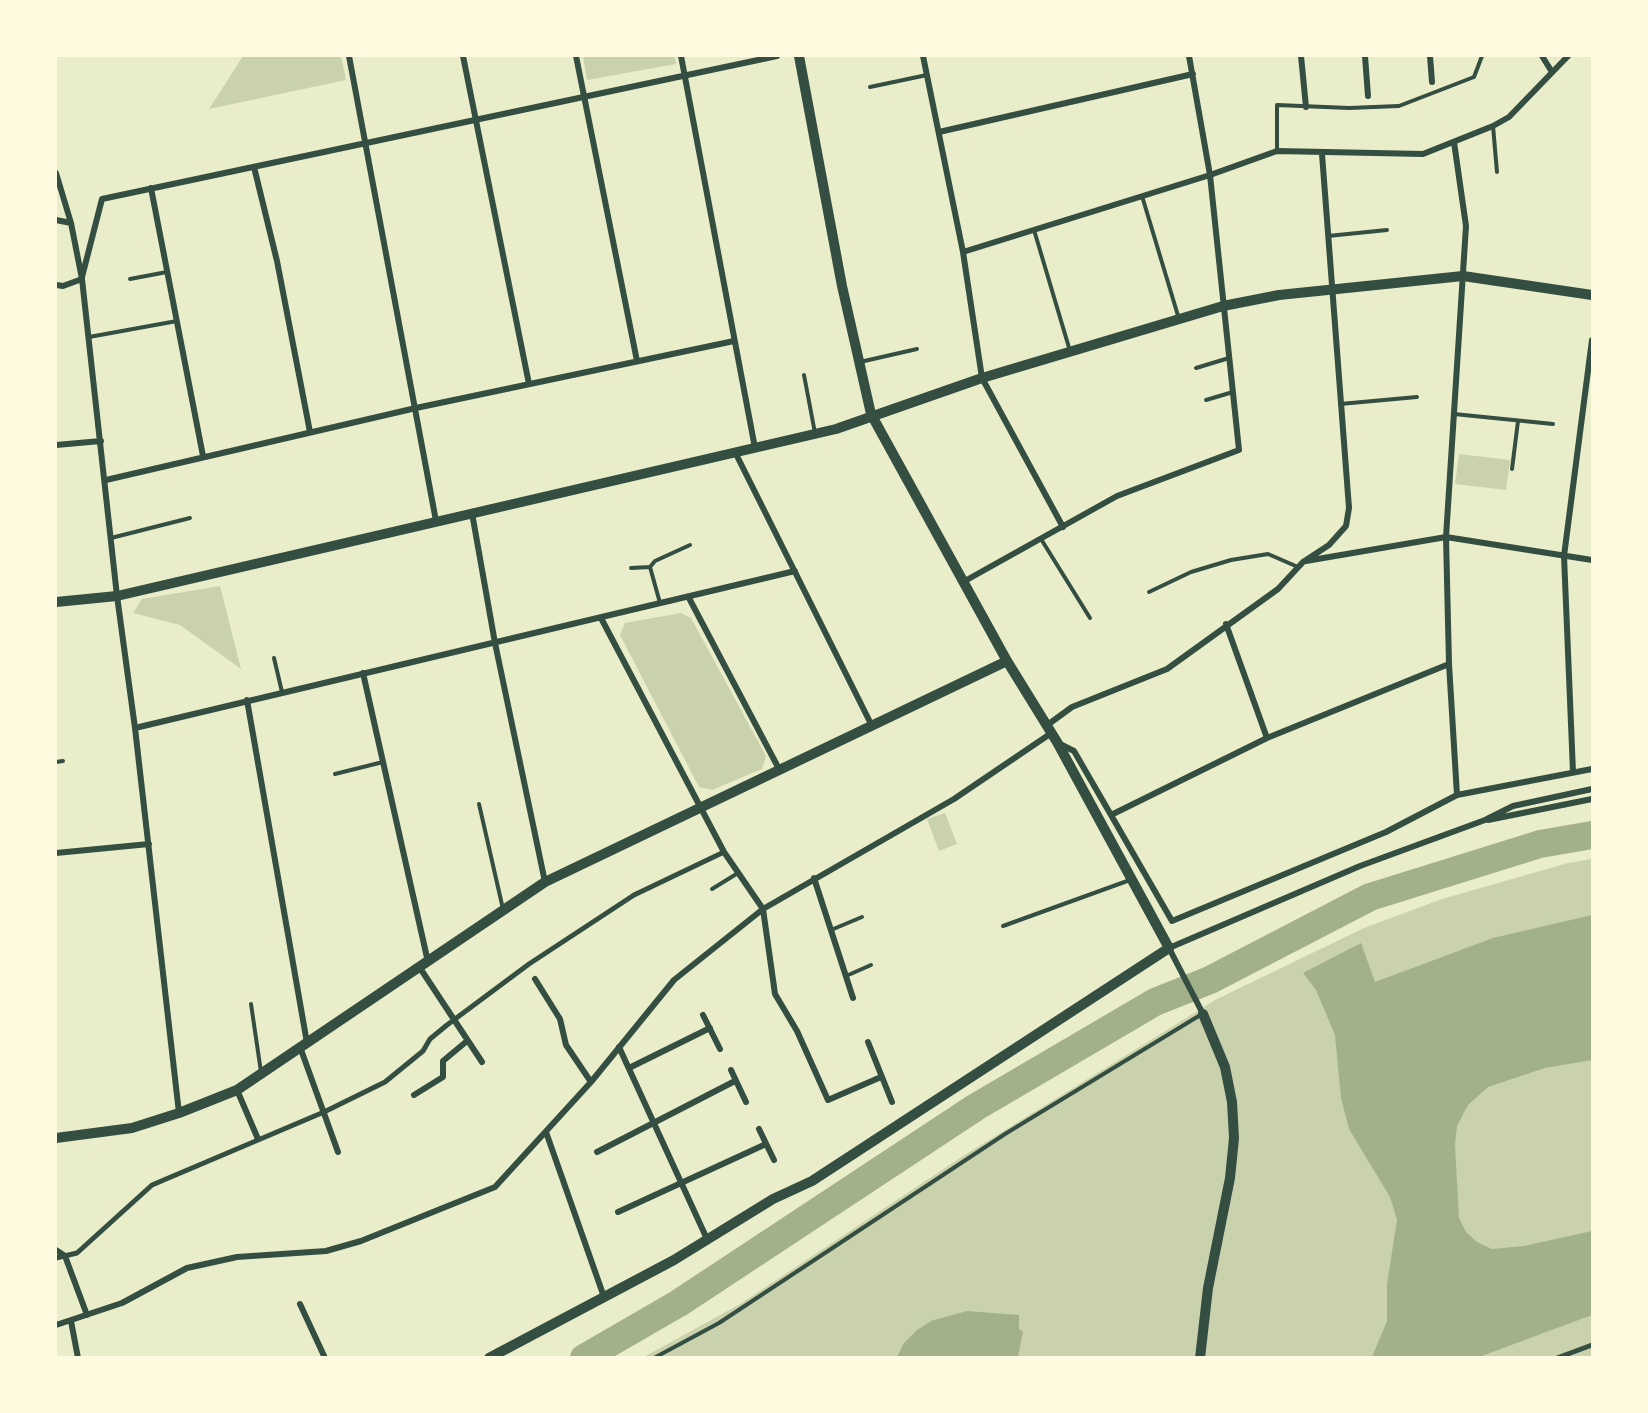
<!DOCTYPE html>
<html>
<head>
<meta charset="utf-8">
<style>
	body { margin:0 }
	#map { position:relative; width:1648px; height:1413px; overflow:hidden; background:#e9edc9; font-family:Cabin,sans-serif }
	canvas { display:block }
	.frame { position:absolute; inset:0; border:57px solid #fefae0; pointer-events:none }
</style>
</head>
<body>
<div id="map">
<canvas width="1648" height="1413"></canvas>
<div class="frame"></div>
</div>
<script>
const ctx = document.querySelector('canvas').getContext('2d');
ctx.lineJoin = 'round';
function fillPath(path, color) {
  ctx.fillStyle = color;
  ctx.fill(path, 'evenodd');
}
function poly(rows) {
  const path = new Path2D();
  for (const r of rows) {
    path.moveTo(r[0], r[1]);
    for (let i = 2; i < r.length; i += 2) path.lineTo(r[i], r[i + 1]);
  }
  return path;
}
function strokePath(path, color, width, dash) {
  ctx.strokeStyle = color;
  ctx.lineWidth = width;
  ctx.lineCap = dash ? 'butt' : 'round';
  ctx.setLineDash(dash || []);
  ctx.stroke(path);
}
fillPath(poly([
	[243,56,341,56,346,80,209,109],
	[583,56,675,56,676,64,587,80],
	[1459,454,1510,460,1506,490,1455,484],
	[220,586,241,669,180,625,133,613,142,599],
	[681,613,691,618,766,756,762,769,712,790,699,787,620,635,625,623],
	[945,813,957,844,939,851,927,819],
	[1592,859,1592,1357,642,1358,740,1304,963,1156,1217,999,1364,928,1442,899,1568,863]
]), '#cad2ad');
fillPath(poly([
	[1592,915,1592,1060,1545,1068,1488,1087,1468,1105,1457,1126,1455,1144,1459,1218,1466,1232,1477,1242,1492,1249,1524,1246,1592,1231,1592,1315,1479,1357,1372,1357,1387,1321,1387,1284,1397,1220,1390,1197,1349,1129,1341,1098,1335,1035,1316,990,1303,973,1361,943,1375,982,1493,938],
	[967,1311,1019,1315,1019,1329,1023,1332,1018,1357,897,1357,904,1343,917,1330,931,1321]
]), '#a3b18a');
strokePath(poly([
	[584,1358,679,1303,976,1107,1155,1002,1210,980,1370,897,1540,844,1592,835]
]), '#a3b18a', 28);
strokePath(poly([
	[870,87,927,75],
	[1493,126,1497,172],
	[1277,151,1277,105,1349,108,1399,106,1474,77,1482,56],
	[1142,196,1179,319],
	[1034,230,1070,351],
	[1328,236,1387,230],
	[130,279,167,272],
	[89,337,177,321],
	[860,362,917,349],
	[1196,368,1229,358],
	[804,375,815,433],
	[1206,400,1233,392],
	[1340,404,1417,397],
	[1454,414,1553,424],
	[1512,469,1518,421],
	[111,538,190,518],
	[1041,539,1090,618],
	[631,568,650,567],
	[1149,592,1191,572,1231,560,1268,554,1298,567],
	[660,603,650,567,655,561,690,545],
	[274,658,282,692],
	[56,762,63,761],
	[335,774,383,762],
	[479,804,503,909],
	[712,889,738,873],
	[1003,926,1130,880],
	[831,930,862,917],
	[846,976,871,965],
	[251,1004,261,1072],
	[654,1358,719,1323,1005,1134,1202,1014]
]), '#344e41', 4);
strokePath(poly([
	[56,1258,77,1253,152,1185,324,1112,385,1082,423,1051,430,1039,447,1025,529,964,634,895,724,852],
	[1557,1358,1592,1345]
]), '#344e41', 5);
strokePath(poly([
	[349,56,436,521],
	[463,56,529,384],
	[576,56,637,361],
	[681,56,755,448],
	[923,56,963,252,982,378,1063,527],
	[1301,56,1306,107],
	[1365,56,1368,96],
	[1430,56,1432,82],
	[1542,56,1552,72],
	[939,132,1193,74],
	[1454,142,1466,226,1446,537,1449,664,1457,795],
	[254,167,277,261,310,432],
	[56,173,71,223,82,279,117,596,135,728,179,1113],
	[151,188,203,456],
	[56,220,71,223],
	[963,252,1210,175,1277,151,1423,154,1493,126,1509,117,1568,56],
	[82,277,102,199,777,56],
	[56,285,63,286,82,279],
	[56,445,101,441],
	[735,452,871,724],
	[106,480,416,408,734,341],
	[472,513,495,643,545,882],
	[1306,561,1446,537,1592,560],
	[963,582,1117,496,1239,450,1210,175,1189,56],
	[689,598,779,769],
	[601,618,724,852,763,909,775,994,797,1031,828,1100,881,1077],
	[1226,624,1267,738],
	[363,673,428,962],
	[247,700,307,1043],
	[1046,726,1072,707,1167,669,1278,589,1303,562,1329,545,1346,526,1349,508,1322,154],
	[135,728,795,571],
	[1060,744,1074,751,1111,815,1267,738,1449,664],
	[1573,772,1564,556,1592,340],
	[1111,815,1172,921,1386,832,1457,795,1592,769],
	[1488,820,1592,799],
	[56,853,149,844],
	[814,878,853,998],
	[420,968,482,1062],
	[535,979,560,1019,566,1045,591,1082],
	[1203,1014,1169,948,1360,866,1485,820,1513,806,1592,789],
	[703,1015,720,1049],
	[868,1042,892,1102],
	[300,1047,338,1152],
	[619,1047,707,1239],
	[629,1068,710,1028],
	[731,1070,746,1102],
	[237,1090,258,1139],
	[414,1095,443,1077,443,1061,467,1041],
	[759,1129,774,1160],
	[546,1132,604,1297],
	[597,1152,735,1081],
	[618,1212,766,1144],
	[56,1250,65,1256,87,1315],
	[300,1304,325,1358],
	[71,1321,78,1358],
	[56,1325,122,1303,187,1268,237,1257,326,1251,361,1241,495,1187,591,1082,674,980,763,909,954,799,1050,734]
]), '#344e41', 6);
strokePath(poly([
	[56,602,117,596,836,429,982,378,1223,306,1279,295,1463,276,1592,295],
	[56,1138,132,1128,179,1113,237,1090,545,882,1007,661],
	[489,1358,674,1260,773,1199,812,1181,1169,948,1057,742,1007,661,871,414,842,286,799,56],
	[1200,1358,1208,1288,1230,1178,1234,1138,1232,1102,1225,1067,1203,1014]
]), '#344e41', 10);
</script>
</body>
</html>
